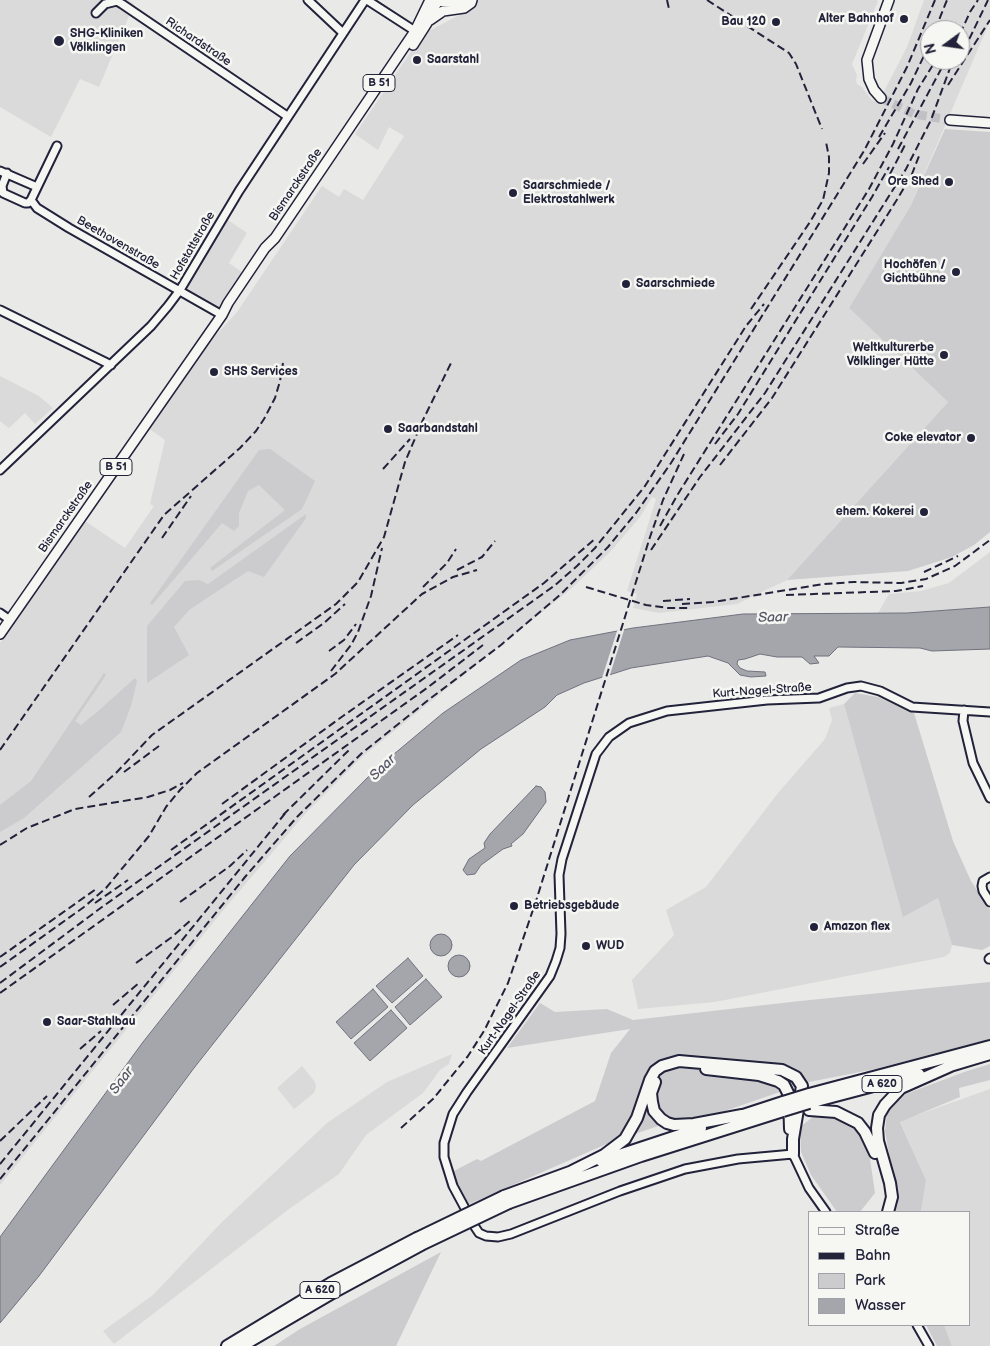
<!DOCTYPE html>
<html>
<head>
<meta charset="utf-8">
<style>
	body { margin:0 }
	#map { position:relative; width:990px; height:1346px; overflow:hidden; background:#e9e9e7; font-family:"Balsamiq Sans",sans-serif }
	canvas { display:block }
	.legend { position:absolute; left:808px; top:1211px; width:162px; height:115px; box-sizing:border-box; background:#f6f6f2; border:1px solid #a1a1a9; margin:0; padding:6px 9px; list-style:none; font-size:15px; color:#22223b }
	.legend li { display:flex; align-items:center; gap:10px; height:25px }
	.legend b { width:25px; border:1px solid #a1a1a9 }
	.north { position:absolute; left:920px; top:20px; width:50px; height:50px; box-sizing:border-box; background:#f6f6f2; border:1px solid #a1a1a9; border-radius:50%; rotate:256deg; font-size:14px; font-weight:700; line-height:20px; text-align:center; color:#22223b }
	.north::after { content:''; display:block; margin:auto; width:18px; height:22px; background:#22223b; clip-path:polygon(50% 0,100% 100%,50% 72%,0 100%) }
</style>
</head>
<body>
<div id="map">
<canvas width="990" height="1346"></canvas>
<ul class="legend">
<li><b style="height:6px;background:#f6f6f2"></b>Straße</li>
<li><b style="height:6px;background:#22223b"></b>Bahn</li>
<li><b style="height:14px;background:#ccccce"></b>Park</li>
<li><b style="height:14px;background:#a5a5ac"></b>Wasser</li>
</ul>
<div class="north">N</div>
</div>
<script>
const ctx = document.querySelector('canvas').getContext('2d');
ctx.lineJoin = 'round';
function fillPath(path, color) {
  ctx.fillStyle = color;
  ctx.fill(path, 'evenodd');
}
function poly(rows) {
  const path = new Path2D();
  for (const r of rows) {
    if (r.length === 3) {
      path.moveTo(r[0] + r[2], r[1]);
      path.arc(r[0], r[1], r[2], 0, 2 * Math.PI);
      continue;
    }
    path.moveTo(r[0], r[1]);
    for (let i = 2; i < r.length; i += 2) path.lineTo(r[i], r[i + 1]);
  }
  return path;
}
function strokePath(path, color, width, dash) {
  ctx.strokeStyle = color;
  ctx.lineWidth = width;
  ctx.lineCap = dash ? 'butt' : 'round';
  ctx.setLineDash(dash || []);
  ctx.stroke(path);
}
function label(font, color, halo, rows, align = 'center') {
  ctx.font = font + ' "Balsamiq Sans",sans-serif';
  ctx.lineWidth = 5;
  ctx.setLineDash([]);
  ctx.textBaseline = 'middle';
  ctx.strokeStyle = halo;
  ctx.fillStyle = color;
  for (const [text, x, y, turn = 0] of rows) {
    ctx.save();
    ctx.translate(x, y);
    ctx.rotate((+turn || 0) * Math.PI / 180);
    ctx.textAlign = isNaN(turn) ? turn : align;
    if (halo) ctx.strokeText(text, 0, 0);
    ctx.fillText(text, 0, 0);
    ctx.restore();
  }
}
fillPath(poly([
	[0,0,128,0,134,4,99,87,80,79,51,137,0,107],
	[477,0,876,0,878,1,852,64,857,75,856,80,857,84,862,87,871,99,878,103,907,47,924,0,990,0,990,21,911,205,849,308,948,402,787,580,737,604,659,613,633,608,637,594,627,591,656,499,652,497,640,517,611,551,572,588,363,756,306,813,225,908,0,1185,0,643,85,521,125,548,154,506,150,504,165,440,148,428,207,345,237,312,322,186,339,197,344,189,363,200,404,136,389,127,378,150,355,134,423,34,471,9],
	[930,30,960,30,960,60,930,60],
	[225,218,247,233,229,263,242,272,218,310,182,287],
	[0,376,39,396,53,408,35,424,25,413,9,428,0,421],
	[990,552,990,607,907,613,878,613,889,594,921,591,949,583],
	[844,704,903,916,938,898,952,945,950,953,944,957,715,1002,638,1009,632,980,674,935,666,910,706,887,778,793,825,739,832,720,829,708],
	[452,1054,449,1064,440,1070,423,1093,366,1135,339,1174,289,1209,114,1344,103,1331,153,1295,221,1223,327,1123,387,1082],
	[302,1066,315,1082,316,1087,314,1093,294,1109,277,1088],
	[990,1089,990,1346,952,1346,944,1325,969,1325,969,1212,921,1212,926,1180,900,1121]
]), '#dadada');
fillPath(poly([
	[945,129,990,132,990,532,974,545,952,557,908,571,787,580,948,402,849,308,911,205],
	[270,449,315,481,302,509,212,571,210,568,285,510,259,485,248,491,239,513,239,526,234,531,222,523,152,605,150,603,259,450],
	[306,514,306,518,264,577,248,571,189,610,174,627,189,655,147,683,147,626,185,581,199,580,208,584],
	[104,673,106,675,75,721,81,725,96,713,135,678,137,681,131,706,121,732,24,818,0,832,0,805,31,781],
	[855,693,878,697,914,713,953,841,971,881,990,910,990,946,982,950,952,945,938,898,903,917,844,704],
	[990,982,990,1039,875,1069,809,1082,716,1114,676,1120,611,1142,465,1206,452,1172,477,1159,481,1161,595,1101,611,1053,630,1029,507,1048,540,1003,555,1012,607,1009,633,1020,800,1001],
	[990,1064,990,1080,959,1088,960,1097,900,1122,926,1180,921,1212,894,1212,896,1200,895,1187,885,1131,887,1112,903,1095,967,1071],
	[813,1117,830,1118,845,1121,860,1132,870,1159,875,1193,860,1212,837,1212,811,1175,801,1152,800,1127],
	[441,1252,396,1346,274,1346,300,1329],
	[926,1325,944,1325,952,1346,937,1346]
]), '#ccccce');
const water = poly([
	[990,607,990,649,932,651,920,648,838,647,829,656,814,656,819,663,810,664,802,657,777,657,760,654,745,659,738,660,737,664,740,668,747,671,765,672,766,676,751,677,740,675,728,663,708,656,631,668,584,683,557,695,545,707,481,749,413,805,354,865,194,1068,39,1276,0,1323,0,1237,143,1042,290,856,375,770,443,713,521,660,570,640,633,628,743,614,907,613,990,607],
	[536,786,541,787,545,792,546,802,523,834,511,844,512,846,503,849,481,865,475,874,467,875,463,870,469,859,485,848,484,843,490,834,536,786],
	[441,945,11],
	[459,966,11],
	[408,958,423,976,392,1003,376,986,408,958],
	[426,979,442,997,410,1025,395,1007,426,979],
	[373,989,388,1007,351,1039,336,1022,373,989],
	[391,1010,407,1028,370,1061,354,1043,391,1010]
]);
fillPath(water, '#a5a5ac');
strokePath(water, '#71717f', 1);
fillPath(poly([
	[625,627,609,678,601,681,618,628]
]), '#e9e9e7');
strokePath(poly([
	[881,98,914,114,950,120]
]), '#c1c1c5', 9, [9, 4.5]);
const minor = poly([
	[308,0,343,33],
	[367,0,415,31],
	[96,13,105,4,117,1,122,4,287,116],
	[0,171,37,187],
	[7,173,2,186,3,193,25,203,28,203,31,200,57,146],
	[31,200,37,208,69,228,222,315],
	[0,310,111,365],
	[0,470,151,326,168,306,180,290,239,191,365,0],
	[0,613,10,620],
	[964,710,963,721,973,763,990,798],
	[990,877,983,881,982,886,983,891,990,902],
	[989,959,990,958],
	[826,1212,809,1188,793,1154,738,1159,685,1169,620,1191,511,1234,498,1237,486,1236,479,1233,475,1227,453,1186,444,1157,444,1143,453,1114,467,1092,540,990,550,976,556,961,560,948,561,934,559,875,562,859,596,754,609,737,629,723,667,711,767,700,819,698,847,688,861,686,880,691,912,707,990,712],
	[917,1325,929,1346]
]);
const major = poly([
	[432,1,457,2,465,0],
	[430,20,443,11,464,8,471,3,472,0],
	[413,45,427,23,438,0],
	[881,98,874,90,869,79,867,60,889,0],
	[950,120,990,123],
	[0,634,222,315,228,303,265,248,275,238,338,145,415,31,430,0]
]);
const highway = poly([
	[950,1066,990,1054],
	[706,1069,759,1075,778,1081,784,1085,789,1095,790,1129],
	[655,1082,651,1093,652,1102,654,1111,661,1119,667,1123,674,1125,694,1124,742,1115],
	[809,1094,990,1046],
	[809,1103,919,1074],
	[809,1110,836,1112,858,1123,865,1132,875,1153],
	[737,1117,783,1102],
	[601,1161,701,1128],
	[572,1171,604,1155,625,1139,637,1118,650,1080,655,1071,662,1066,679,1061,782,1070,796,1077,802,1086,793,1139,793,1154],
	[504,1196,578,1169],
	[509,1203,641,1156,783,1111],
	[888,1212,892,1197,890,1183,878,1141,877,1128,879,1115,885,1105,901,1088,955,1064],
	[227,1346,331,1283,417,1238],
	[242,1346,336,1291,421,1245]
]);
strokePath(minor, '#22223b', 11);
strokePath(major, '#22223b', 12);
strokePath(highway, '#22223b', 14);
strokePath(minor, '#f6f6f2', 7);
strokePath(major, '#f6f6f2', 9);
strokePath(highway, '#f6f6f2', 10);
strokePath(poly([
	[667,0,669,9],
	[707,0,789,53,796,64,822,129],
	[935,30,947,0],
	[960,34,970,12,978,0],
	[964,50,988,0],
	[948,85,990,20],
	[879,137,911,83,930,43],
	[898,149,946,60],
	[863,164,885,133],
	[890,174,906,143],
	[751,309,810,222,823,200,829,173,829,157,826,142],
	[715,444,738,414,872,197,889,167],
	[720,465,772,398,898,198,912,174,919,156],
	[383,469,410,439],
	[660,526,678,494,869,189,893,144,918,89,936,60],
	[162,538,191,496],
	[651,550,700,477,765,393,906,169,931,120,953,60],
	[457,570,482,557,495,541],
	[924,572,958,556],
	[423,587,447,563,456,549],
	[586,587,646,605,668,608,691,608],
	[786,595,896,591,923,586],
	[663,601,690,599],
	[682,604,713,602,824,584,854,582,901,583,926,579,955,566,990,540],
	[296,643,324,623,345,604],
	[329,651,344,640,356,624],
	[331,671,351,645,358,632,371,596,382,548],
	[0,750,164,515,240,448,256,431,264,419,275,398,280,381,283,363],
	[124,772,159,746],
	[89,797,116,773,152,735,336,604,358,582,384,537,405,462,422,422,452,361],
	[222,804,343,716,458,635],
	[283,815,349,750],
	[0,845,27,828,75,809,148,797,170,790,183,783],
	[171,850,544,583,596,538],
	[180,902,230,866,247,850],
	[95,903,128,880],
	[0,957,96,889],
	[136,963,172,937,191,920],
	[0,967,84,907,106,888,149,836,166,807,180,790,197,773,335,674,422,594,453,577,477,570],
	[0,983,102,907,554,586,577,566,595,548,645,486,746,326,764,304],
	[0,993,427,688,483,645],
	[113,1005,139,983],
	[80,1049,101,1031],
	[401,1128,433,1099,468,1056,484,1031,508,983,536,901,650,537,663,500,684,454],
	[0,1141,47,1096],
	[0,1164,287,811],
	[0,1179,245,877,297,817,362,753,427,701,501,645,561,594,608,547,636,513,671,463,864,151,907,67,935,0]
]), '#22223b', 2, [8, 4]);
const highwayBridge = poly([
	[783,1102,809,1094],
	[783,1111,809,1103],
	[417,1238,504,1196],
	[421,1245,509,1203]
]);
strokePath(highwayBridge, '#22223b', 14, []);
strokePath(highwayBridge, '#f6f6f2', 10);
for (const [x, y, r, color] of [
	[904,19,5,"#22223b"],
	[776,22,5,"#22223b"],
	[59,41,6,"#22223b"],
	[417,60,5,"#22223b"],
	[949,182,5,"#22223b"],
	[513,193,5,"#22223b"],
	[956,272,5,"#22223b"],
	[626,284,5,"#22223b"],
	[944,355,5,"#22223b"],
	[214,372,5,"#22223b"],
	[388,429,5,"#22223b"],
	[971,438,5,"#22223b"],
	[924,512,5,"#22223b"],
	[514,906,5,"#22223b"],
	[814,927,5,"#22223b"],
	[586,946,5,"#22223b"],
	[47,1022,5,"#22223b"]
]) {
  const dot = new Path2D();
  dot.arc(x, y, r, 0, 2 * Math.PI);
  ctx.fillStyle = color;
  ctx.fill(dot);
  strokePath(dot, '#f6f6f2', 2);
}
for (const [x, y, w] of [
	[379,83,32],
	[116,467,32],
	[882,1084,40],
	[320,1290,40]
]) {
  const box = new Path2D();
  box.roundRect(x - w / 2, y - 8.5, w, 17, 4);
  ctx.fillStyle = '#f6f6f2';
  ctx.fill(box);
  strokePath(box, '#22223b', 1);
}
label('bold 11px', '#22223b', null, [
	["B 51",379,83],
	["B 51",116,467],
	["A 620",882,1084],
	["A 620",320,1290]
]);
label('bold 12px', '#22223b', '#f6f6f2', [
	["Alter Bahnhof",894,19,"right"],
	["Bau 120",766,22,"right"],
	["SHG-Kliniken",70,34],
	["Völklingen",70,48],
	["Saarstahl",427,60],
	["Ore Shed",939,182,"right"],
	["Saarschmiede /",523,186],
	["Elektrostahlwerk",523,200],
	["Hochöfen /",946,265,"right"],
	["Gichtbühne",946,279,"right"],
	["Saarschmiede",636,284],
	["Weltkulturerbe",934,348,"right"],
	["Völklinger Hütte",934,362,"right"],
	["SHS Services",224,372],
	["Saarbandstahl",398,429],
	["Coke elevator",961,438,"right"],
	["ehem. Kokerei",914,512,"right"],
	["Betriebsgebäude",524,906],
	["Amazon flex",824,927],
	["WUD",596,946],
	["Saar-Stahlbau",57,1022]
], 'left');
label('12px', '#22223b', '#f6f6f2', [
	["Richardstraße",198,42,34],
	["Bismarckstraße",296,185,-56],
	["Beethovenstraße",118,243,30],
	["Hofstattstraße",193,246,-60],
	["Bismarckstraße",66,517,-55],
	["Kurt-Nagel-Straße",762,691,-4],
	["Kurt-Nagel-Straße",510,1013,-55]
]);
label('italic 14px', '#565668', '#f6f6f2', [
	["Saar",773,618,-2],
	["Saar",383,768,-44],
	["Saar",122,1081,-53]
]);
</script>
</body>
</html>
